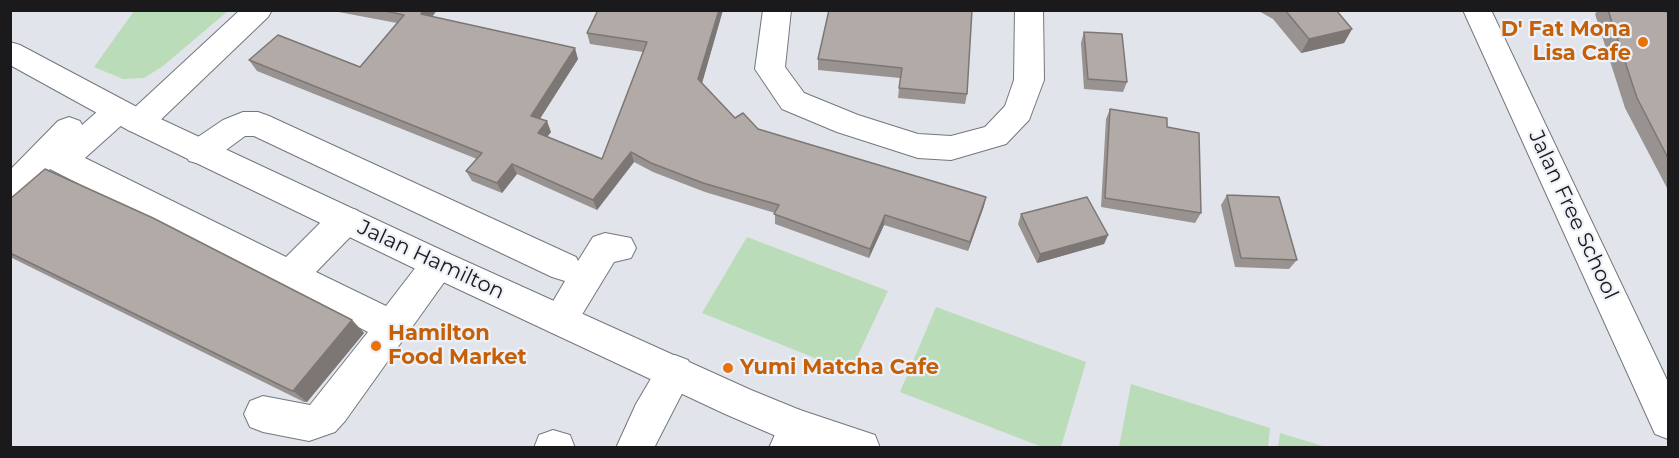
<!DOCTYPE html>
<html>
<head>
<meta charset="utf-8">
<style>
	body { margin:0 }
	#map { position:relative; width:1679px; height:458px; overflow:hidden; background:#e1e4ea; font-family:Montserrat,sans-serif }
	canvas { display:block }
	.frame { position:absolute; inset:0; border:12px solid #1a1a1d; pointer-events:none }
</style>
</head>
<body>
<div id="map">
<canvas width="1679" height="458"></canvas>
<div class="frame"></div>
</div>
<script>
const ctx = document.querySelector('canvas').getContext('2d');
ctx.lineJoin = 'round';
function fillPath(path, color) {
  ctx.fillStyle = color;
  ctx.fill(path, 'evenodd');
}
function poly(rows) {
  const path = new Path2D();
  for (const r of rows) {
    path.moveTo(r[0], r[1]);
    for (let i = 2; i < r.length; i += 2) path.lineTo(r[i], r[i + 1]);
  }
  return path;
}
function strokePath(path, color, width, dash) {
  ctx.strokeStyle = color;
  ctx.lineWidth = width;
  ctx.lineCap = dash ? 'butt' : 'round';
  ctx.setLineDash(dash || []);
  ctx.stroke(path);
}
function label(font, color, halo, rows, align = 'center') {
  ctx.font = font + ' Montserrat,sans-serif';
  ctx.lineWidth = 4.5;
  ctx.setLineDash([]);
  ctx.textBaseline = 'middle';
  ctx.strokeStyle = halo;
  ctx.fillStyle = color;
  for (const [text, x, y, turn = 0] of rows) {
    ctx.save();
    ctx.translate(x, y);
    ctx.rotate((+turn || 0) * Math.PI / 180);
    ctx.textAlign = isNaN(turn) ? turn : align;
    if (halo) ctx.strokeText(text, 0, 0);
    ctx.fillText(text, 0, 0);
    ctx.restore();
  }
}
fillPath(poly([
	[134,11,134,10,228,11,163,66,144,78,123,79,94,67],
	[747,237,888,291,850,372,702,313],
	[936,307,1086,362,1061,447,1042,447,900,392],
	[1131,384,1270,428,1268,447,1119,447],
	[1280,433,1326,447,1278,447]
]), '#bbdcb9');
const minor = poly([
	[240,10,272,10,268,17,150,130,139,134,128,130,124,123,85,158,286,257,333,210,345,207,357,210,361,220,357,230,316,272,386,306,426,254,438,250,450,254,455,264,450,274,345,421,335,432,309,441,263,432,250,427,244,414,250,401,263,396,310,405,368,332,50,169,21,200,10,204,10,170,58,121,69,117,80,121,82,125,107,103,118,100,129,103,132,110,240,10],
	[763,10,791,10,785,67,804,93,858,115,918,134,951,136,985,127,1005,106,1014,80,1015,10,1043,10,1044,80,1029,120,1006,144,951,160,918,158,837,132,782,109,755,69,763,10],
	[1463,10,1491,10,1668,382,1668,439,1655,434,1463,10],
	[243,112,258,112,269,116,576,257,578,261,593,237,605,233,631,238,636,248,631,258,614,262,572,331,560,336,548,331,542,320,565,281,552,277,254,136,245,136,211,161,200,164,189,161,184,152,189,143,223,120,243,112],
	[675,355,688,360,693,372,654,448,616,448,636,404,662,360,675,355],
	[797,409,810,414,816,427,807,448,769,448,784,414,797,409],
	[553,430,570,435,575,448,534,448,539,435,553,430]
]);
const major = poly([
	[10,42,20,45,150,114,450,254,751,390,800,410,875,435,880,448,804,448,725,414,426,274,128,130,10,65,10,42]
]);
strokePath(minor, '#74777c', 2);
strokePath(major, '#74777c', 2);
fillPath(minor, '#fff');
fillPath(major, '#fff');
fillPath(poly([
	[328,10,437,10,432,17,578,59,540,119,551,132,547,137,602,159,643,52,590,44,587,33,723,10,702,83,735,118,758,129,984,206,968,251,884,225,869,258,775,224,775,213,705,192,653,172,634,162,597,210,517,174,502,193,472,181,466,171,477,159,257,71,249,60,360,67,397,23],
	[829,10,967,94,965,104,898,98,900,78,818,70,818,59],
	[1257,10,1336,10,1352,29,1344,43,1301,53,1273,19],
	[1598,10,1668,10,1668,189,1667,188,1625,108,1595,14],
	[1084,32,1127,82,1123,92,1084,89,1081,43],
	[1110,109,1167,127,1201,213,1195,223,1101,207,1106,119],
	[1227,195,1297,260,1289,269,1235,267,1221,205],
	[10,199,352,320,364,333,307,402,304,402,10,257],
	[1021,214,1108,235,1104,244,1037,263,1018,224]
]), '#989290');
fillPath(poly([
	[423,10,437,10,426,25,421,14],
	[719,10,723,10,700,90,698,79],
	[1352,29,1344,43,1301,53,1309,39],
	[575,48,578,59,535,126,531,116],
	[547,121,551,132,542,143,538,133],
	[631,152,634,162,597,210,593,200],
	[512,164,517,174,502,193,497,183],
	[986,197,984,206,968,251,970,242],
	[885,215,884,225,869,258,870,249],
	[1108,235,1104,244,1037,263,1040,254],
	[352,320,364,333,307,402,293,391]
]), '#7c7775');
const building = poly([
	[381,10,423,10,421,14,575,48,531,116,547,121,538,133,602,159,647,42,587,33,598,10,719,10,698,79,735,118,743,113,758,129,986,197,970,242,885,215,870,249,774,214,779,205,703,183,651,163,631,152,593,200,512,164,497,183,466,171,482,153,249,60,278,35,360,67,404,15,381,10],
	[829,10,972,10,967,94,899,88,902,68,818,59,829,10],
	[1285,10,1336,10,1352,29,1309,39,1285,10],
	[1608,10,1657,10,1668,12,1668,158,1637,98,1608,10],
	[1084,32,1122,34,1127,82,1088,79,1084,32],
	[1110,109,1167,118,1167,127,1199,133,1201,213,1105,198,1110,109],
	[45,169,153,218,352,320,293,391,290,390,10,253,10,199,45,169],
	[1227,195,1279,197,1297,260,1241,258,1227,195],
	[1087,197,1108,235,1040,254,1021,214,1087,197]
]);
fillPath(building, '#b1aaa7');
strokePath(building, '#7c7775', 1.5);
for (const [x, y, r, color] of [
	[1643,42,6,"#e8710a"],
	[376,346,6,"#e8710a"],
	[728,368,6,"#e8710a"]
]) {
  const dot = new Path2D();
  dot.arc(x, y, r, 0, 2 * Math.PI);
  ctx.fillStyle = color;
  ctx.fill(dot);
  strokePath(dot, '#eef1f7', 2);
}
label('bold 21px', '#c56008', '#eef1f7', [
	["D' Fat Mona",1631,30,"right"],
	["Lisa Cafe",1631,54,"right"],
	["Hamilton",388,334],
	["Food Market",388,358],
	["Yumi Matcha Cafe",740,368]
], 'left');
label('21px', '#1a1a1d', '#eef1f7', [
	["Jalan Free School",1573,215,65],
	["Jalan Hamilton",431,260,25]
]);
</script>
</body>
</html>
